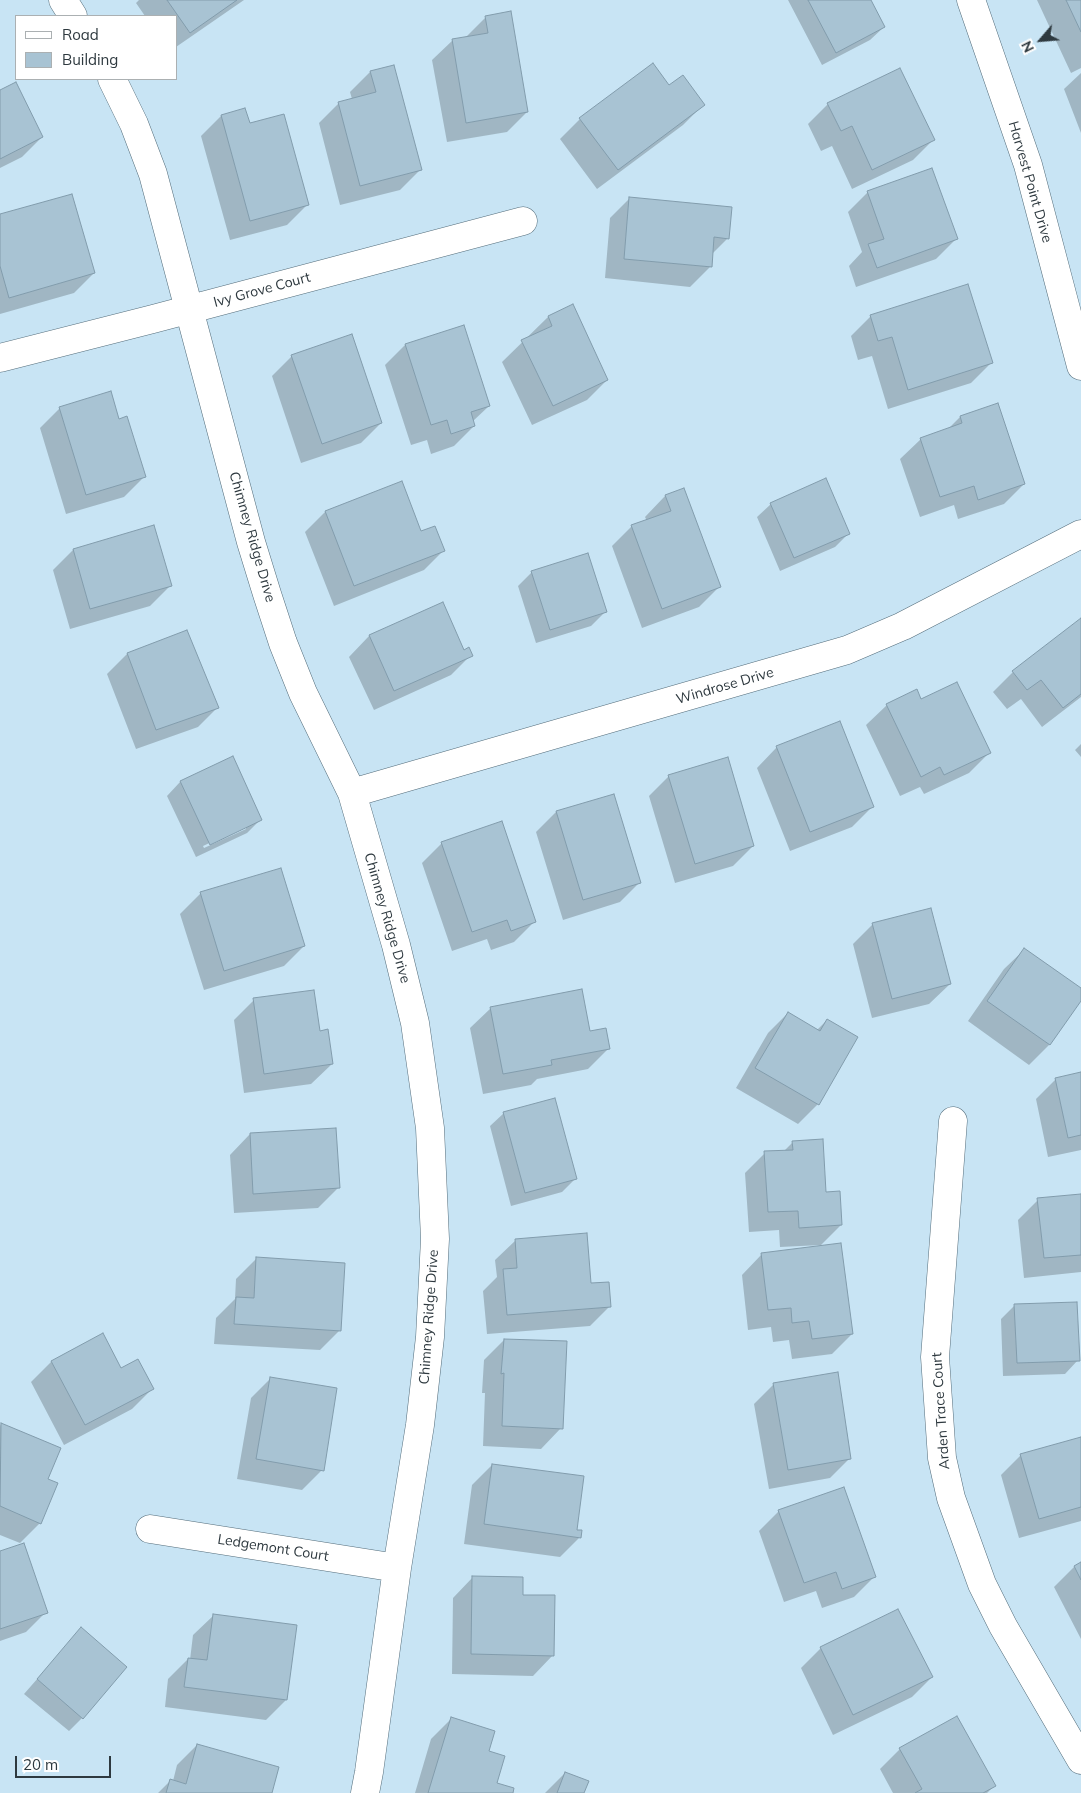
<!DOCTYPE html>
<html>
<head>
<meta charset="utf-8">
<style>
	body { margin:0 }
	#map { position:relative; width:1081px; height:1793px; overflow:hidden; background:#c8e4f4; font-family:Mulish,sans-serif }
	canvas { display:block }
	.legend { position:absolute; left:15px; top:15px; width:162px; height:65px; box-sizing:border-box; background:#fff; border:1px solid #abb0b2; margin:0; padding:6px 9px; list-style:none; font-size:15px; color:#2e393f }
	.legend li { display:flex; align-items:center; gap:10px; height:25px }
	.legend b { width:25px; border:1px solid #abb0b2 }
	.north { position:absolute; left:1016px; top:15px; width:50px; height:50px; -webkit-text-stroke:4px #fff; paint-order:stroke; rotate:243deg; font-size:14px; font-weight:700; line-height:20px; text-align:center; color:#2e393f }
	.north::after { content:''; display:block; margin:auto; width:18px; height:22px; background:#2e393f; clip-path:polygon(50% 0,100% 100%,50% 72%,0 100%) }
	.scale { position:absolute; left:15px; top:1756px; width:96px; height:22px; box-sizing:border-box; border:2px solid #2e393f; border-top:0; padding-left:6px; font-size:15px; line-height:18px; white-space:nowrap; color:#2e393f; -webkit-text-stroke:4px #fff; paint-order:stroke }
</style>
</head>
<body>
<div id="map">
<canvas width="1081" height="1793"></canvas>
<ul class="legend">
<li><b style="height:6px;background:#fff"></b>Road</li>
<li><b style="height:14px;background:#a8c3d3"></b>Building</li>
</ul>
<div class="north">N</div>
<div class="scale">20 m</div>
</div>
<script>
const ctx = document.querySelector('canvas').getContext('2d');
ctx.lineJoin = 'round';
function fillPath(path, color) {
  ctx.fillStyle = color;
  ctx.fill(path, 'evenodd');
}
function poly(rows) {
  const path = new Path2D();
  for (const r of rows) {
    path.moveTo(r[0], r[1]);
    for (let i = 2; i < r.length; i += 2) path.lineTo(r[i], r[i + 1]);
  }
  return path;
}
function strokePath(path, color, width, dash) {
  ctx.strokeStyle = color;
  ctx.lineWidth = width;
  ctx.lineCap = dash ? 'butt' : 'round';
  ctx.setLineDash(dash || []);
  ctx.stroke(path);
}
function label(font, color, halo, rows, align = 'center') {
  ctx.font = font + ' Mulish,sans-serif';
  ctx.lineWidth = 4.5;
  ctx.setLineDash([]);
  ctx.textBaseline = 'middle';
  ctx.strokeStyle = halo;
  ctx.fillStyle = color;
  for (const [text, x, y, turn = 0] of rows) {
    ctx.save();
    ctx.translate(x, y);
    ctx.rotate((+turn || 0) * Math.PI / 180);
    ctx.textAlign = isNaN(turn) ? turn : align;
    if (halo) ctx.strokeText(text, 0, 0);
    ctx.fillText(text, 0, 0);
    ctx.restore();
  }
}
fillPath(poly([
	[139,0,244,0,176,47,176,16,145,16,136,3],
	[788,0,870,0,884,27,870,40,822,65],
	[1037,0,1081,0,1081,68,1071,73],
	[486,17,527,112,507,132,447,142,432,60,453,40,465,38],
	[652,65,669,87,703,105,683,125,597,189,560,139,580,119],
	[370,72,420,170,400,190,340,205,319,123,339,103,352,99,350,92],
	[1081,73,1081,133,1064,89],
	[0,91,42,137,22,157,0,168],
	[828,104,933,140,913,160,852,189,832,146,821,151,808,124],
	[221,116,249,125,307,205,287,225,230,240,201,136],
	[868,192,956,239,936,259,856,287,849,266,862,252,848,212],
	[630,198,728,238,712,254,711,266,690,287,605,278,610,218],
	[0,216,94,273,74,293,0,314],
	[572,306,607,380,587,400,532,425,502,362,548,317],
	[871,316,991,363,971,383,888,409,872,356,858,360,851,336],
	[405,345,489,406,472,422,474,426,454,446,431,454,427,440,411,445,385,365],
	[292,356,381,423,361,443,301,463,272,376],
	[60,408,119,420,144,477,124,497,66,514,40,428],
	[960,417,1024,484,1004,504,958,519,954,505,920,517,900,459,921,439,947,430],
	[401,483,421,533,444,550,424,570,334,606,305,532,325,512],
	[683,490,719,587,699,607,642,628,612,546,632,526,647,521,645,517,665,496],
	[771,504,848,534,835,547,780,571,757,517],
	[73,550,170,586,150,606,70,629,53,570],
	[532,572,605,612,591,626,536,643,518,586],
	[442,604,463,652,471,655,451,675,374,710,349,657,369,636],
	[1081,619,1081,697,1042,727,1021,699,1007,709,993,692,1013,672],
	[127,654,218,707,198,727,136,749,107,674],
	[920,700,989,753,969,773,924,794,920,787,900,796,866,725,887,705],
	[1081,744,1081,757,1075,750],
	[777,747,872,807,852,827,790,851,757,768],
	[232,758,261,819,247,833,196,857,167,796,180,782],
	[246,826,246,829,204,848,203,846],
	[669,776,753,846,733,866,675,883,649,796],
	[613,795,640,882,620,902,563,920,536,832,556,812],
	[442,843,534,922,514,942,491,950,487,939,452,951,422,863],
	[280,869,304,946,284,966,204,990,180,914,200,894],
	[873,924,950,984,929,1004,872,1018,853,944],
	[1025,949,1081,990,1081,999,1049,1045,1029,1065,968,1021,1004,969],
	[254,1000,319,1032,332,1064,311,1084,244,1093,234,1020],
	[491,1008,589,1033,608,1049,588,1069,537,1079,531,1085,483,1094,470,1028],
	[788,1013,817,1030,827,1020,818,1104,798,1124,736,1088,768,1033],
	[1081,1073,1081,1150,1048,1157,1036,1099,1056,1079],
	[504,1113,575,1179,562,1192,511,1206,490,1126],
	[250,1134,338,1188,318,1208,234,1213,230,1155],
	[792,1143,825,1193,841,1225,821,1245,780,1247,779,1230,749,1232,745,1173,765,1153,783,1152],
	[1081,1195,1081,1272,1024,1278,1018,1220,1038,1200],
	[516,1240,590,1285,610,1306,590,1326,487,1334,483,1291,497,1277,495,1260],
	[762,1254,852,1334,832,1354,792,1359,789,1340,773,1342,771,1327,748,1330,742,1275],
	[256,1259,340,1330,320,1350,214,1344,216,1318,235,1299,236,1279],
	[1015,1305,1078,1360,1065,1374,1003,1376,1001,1319],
	[103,1335,121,1369,152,1389,132,1409,64,1445,31,1382,51,1362],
	[504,1340,561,1428,541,1449,483,1446,485,1393,482,1393,484,1360],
	[271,1378,322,1470,302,1490,237,1479,251,1398],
	[774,1384,850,1458,830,1478,769,1489,754,1404],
	[1,1424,46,1479,40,1523,20,1543,0,1535,0,1426],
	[1081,1438,1081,1521,1019,1538,1001,1475,1021,1455],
	[492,1465,576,1531,580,1537,560,1557,464,1544,472,1485],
	[779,1511,874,1577,854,1597,822,1608,816,1591,784,1602,759,1531],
	[0,1552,46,1612,26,1632,0,1641],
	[1081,1563,1081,1639,1054,1587,1074,1567],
	[473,1577,522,1596,553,1655,533,1676,452,1674,453,1598],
	[214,1615,286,1700,266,1720,165,1707,168,1679,188,1659,190,1660,193,1635],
	[81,1629,82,1718,69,1731,24,1694],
	[821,1648,932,1677,912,1697,833,1735,801,1668],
	[451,1719,488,1752,496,1784,511,1793,415,1793,431,1739],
	[197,1745,271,1793,158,1793,170,1781,173,1781,177,1765],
	[900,1749,994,1786,987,1793,893,1793,880,1769],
	[565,1773,583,1793,545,1793]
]), '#0003');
const building = poly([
	[167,0,237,0,190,33,167,0],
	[808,0,871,0,885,27,836,53,808,0],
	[1066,0,1081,0,1081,32,1066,0],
	[511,11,528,112,466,123,452,39,488,33,485,16,511,11],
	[653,63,669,85,683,75,705,105,618,170,579,118,653,63],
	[394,65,422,170,360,186,338,102,376,92,370,71,394,65],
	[900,68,935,140,872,170,852,126,841,131,827,103,900,68],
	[16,82,43,137,0,159,0,90,16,82],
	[245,108,250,123,284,114,309,205,250,221,221,115,245,108],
	[932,168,958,239,877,268,868,244,884,239,867,191,932,168],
	[72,194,95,273,9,298,0,266,0,214,72,194],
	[629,197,732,207,729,239,714,237,712,267,624,259,629,197],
	[968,284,993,363,908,390,892,337,878,341,870,315,968,284],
	[573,304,608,380,553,406,521,340,552,326,548,316,573,304],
	[464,325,490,406,471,412,475,426,451,434,447,420,431,425,405,344,464,325],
	[352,334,382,423,322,444,291,355,352,334],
	[111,391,119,419,127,416,146,477,86,495,59,407,111,391],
	[998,403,1025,484,978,500,974,486,940,497,920,438,962,423,960,416,998,403],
	[826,478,850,534,794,558,770,503,826,478],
	[402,481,421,531,435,526,445,551,354,586,325,511,402,481],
	[684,488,721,587,662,609,631,525,671,511,665,495,684,488],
	[154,525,172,586,90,609,73,549,154,525],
	[588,553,607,612,550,630,531,571,588,553],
	[443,602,464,650,469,647,473,656,394,691,369,635,443,602],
	[1081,618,1081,694,1063,708,1041,680,1027,690,1012,671,1081,618],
	[187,630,219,708,156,730,127,653,187,630],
	[957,682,991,753,944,775,940,767,921,777,886,704,917,689,921,699,957,682],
	[840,721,874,807,810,832,776,746,840,721],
	[233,756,262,820,210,845,180,781,233,756],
	[728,757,754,846,695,864,668,775,728,757],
	[614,794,641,883,583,900,556,811,614,794],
	[502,821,536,922,511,931,507,920,472,932,441,842,502,821],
	[281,868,305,946,224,971,200,892,281,868],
	[931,908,951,984,892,999,872,923,931,908],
	[1024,948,1081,988,1081,1001,1050,1045,987,1001,1024,948],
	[582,989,590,1031,606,1028,610,1049,551,1060,552,1065,503,1074,490,1007,582,989],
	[314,990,320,1031,328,1029,333,1064,264,1074,253,998,314,990],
	[788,1012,820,1031,827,1019,858,1037,819,1105,755,1068,788,1012],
	[1081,1072,1081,1135,1068,1138,1055,1078,1081,1072],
	[555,1098,577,1179,525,1193,503,1112,555,1098],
	[336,1128,340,1188,253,1194,250,1133,336,1128],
	[823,1139,826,1192,840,1191,842,1225,799,1228,798,1211,768,1212,764,1151,793,1150,792,1141,823,1139],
	[1081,1194,1081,1255,1044,1258,1037,1198,1081,1194],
	[587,1233,591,1283,609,1282,611,1307,507,1315,503,1269,517,1268,515,1239,587,1233],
	[841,1243,853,1334,812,1339,809,1321,792,1323,791,1308,768,1310,761,1253,841,1243],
	[256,1257,345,1263,341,1331,234,1324,236,1297,254,1298,256,1257],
	[1077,1302,1080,1361,1017,1363,1014,1304,1077,1302],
	[103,1333,121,1368,138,1359,154,1389,85,1425,51,1361,103,1333],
	[504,1339,567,1341,563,1429,502,1426,504,1373,501,1374,504,1339],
	[838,1372,851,1459,788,1470,773,1383,838,1372],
	[270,1377,337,1388,324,1471,256,1459,270,1377],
	[1,1423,61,1448,48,1479,58,1483,41,1524,0,1506,1,1423],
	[1081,1437,1081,1507,1039,1519,1020,1454,1081,1437],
	[492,1464,584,1476,577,1530,582,1530,581,1538,484,1524,492,1464],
	[844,1487,876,1577,842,1589,836,1572,804,1583,778,1510,844,1487],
	[24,1543,48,1613,0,1629,0,1551,24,1543],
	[1081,1562,1081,1580,1074,1566,1081,1562],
	[472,1576,523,1577,523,1595,555,1595,554,1656,471,1654,472,1576],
	[898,1609,933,1677,853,1715,820,1647,898,1609],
	[213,1614,297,1625,287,1700,184,1687,188,1658,207,1660,213,1614],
	[81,1627,127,1667,83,1719,37,1679,81,1627],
	[957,1716,996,1786,983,1793,915,1793,922,1789,899,1748,957,1716],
	[451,1717,495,1731,489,1751,505,1756,497,1783,514,1788,513,1793,428,1793,451,1717],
	[197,1744,279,1767,272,1793,166,1793,170,1779,186,1784,197,1744],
	[565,1772,589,1781,584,1793,557,1793,565,1772]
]);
fillPath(building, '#a8c3d3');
strokePath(building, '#829cac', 1);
const street = poly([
	[63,0,73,16],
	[971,0,1028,165,1081,366],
	[112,79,134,124,153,174,251,542,267,594,283,643,303,693,352,793,396,945,415,1023,430,1128,435,1239,430,1337,420,1425,397,1568,369,1772,365,1793],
	[0,358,153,319,523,221],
	[352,793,847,650,903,626,1081,534],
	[953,1121,935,1357,942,1458,951,1498,982,1584,1003,1626,1081,1760],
	[150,1529,397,1568]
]);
strokePath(street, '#546d7b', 29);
strokePath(street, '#fff', 28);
label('14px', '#2e393f', '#fff', [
	["Harvest Point Drive",1030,182,74],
	["Ivy Grove Court",262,290,-15],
	["Chimney Ridge Drive",252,537,74],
	["Windrose Drive",725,686,-16],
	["Chimney Ridge Drive",387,918,74],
	["Chimney Ridge Drive",429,1317,-86],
	["Arden Trace Court",941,1411,-94],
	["Ledgemont Court",273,1548,9]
]);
</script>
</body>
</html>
